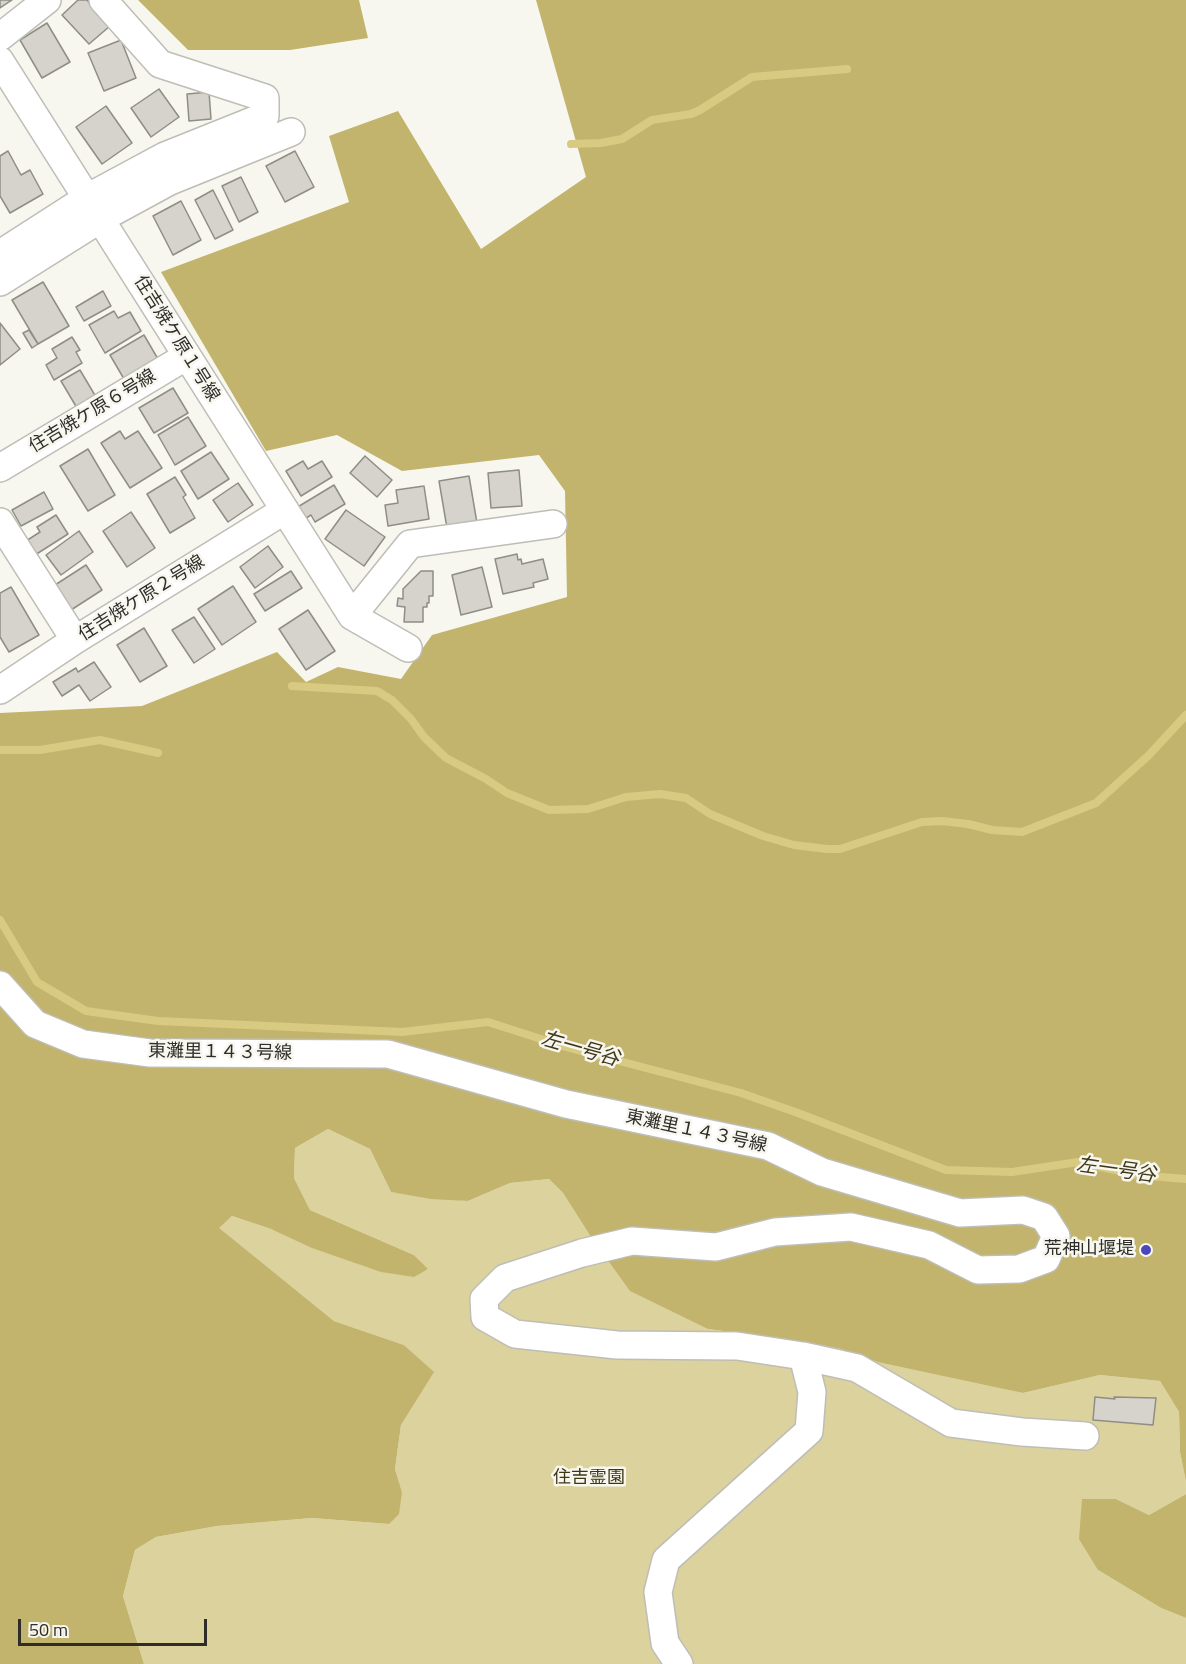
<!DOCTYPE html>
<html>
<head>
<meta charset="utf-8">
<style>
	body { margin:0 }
	#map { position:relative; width:1186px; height:1664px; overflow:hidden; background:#f8f7ef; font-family:"Titillium Web",sans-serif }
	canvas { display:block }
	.scale { position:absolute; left:18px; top:1619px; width:189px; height:27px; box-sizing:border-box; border:3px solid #2e2d2a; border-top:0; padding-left:8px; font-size:18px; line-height:21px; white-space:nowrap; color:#2e2d2a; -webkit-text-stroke:4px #f8f7ef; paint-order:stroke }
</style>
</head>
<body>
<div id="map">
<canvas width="1186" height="1664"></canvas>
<div class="scale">50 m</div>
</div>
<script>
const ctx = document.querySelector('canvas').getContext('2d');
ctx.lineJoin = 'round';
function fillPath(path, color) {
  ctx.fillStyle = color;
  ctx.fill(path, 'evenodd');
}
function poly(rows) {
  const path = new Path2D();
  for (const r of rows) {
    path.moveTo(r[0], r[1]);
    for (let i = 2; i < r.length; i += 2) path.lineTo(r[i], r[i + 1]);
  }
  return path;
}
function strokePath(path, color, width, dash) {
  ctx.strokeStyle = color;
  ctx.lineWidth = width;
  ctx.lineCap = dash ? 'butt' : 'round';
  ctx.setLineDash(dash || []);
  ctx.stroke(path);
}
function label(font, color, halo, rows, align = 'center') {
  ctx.font = font + ' "Titillium Web","Noto Sans JP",sans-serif';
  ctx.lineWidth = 5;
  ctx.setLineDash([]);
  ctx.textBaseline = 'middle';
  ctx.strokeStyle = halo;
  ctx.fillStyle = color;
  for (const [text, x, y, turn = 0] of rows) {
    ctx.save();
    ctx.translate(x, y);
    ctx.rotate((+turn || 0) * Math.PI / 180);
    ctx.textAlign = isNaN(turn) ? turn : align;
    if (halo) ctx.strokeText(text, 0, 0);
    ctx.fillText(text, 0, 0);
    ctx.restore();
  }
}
fillPath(poly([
	[328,1129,370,1149,391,1192,468,1201,510,1183,549,1179,563,1193,589,1234,708,1329,806,1342,1023,1393,1100,1375,1160,1381,1179,1412,1180,1452,1186,1482,1186,1494,1149,1515,1116,1499,1098,1570,1161,1608,1186,1618,1186,1664,144,1664,123,1596,135,1550,156,1537,217,1526,312,1518,389,1524,402,1492,395,1469,401,1425,433,1372,404,1345,334,1321,218,1228,232,1216,271,1229,428,1270,414,1255,310,1210,294,1178,295,1148]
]), '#dcd29d');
fillPath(poly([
	[138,0,359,0,368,38,290,50,188,50],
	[536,0,1186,0,1186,1482,1180,1452,1179,1412,1160,1381,1100,1375,1023,1393,878,1362,841,1349,806,1342,708,1329,630,1291,589,1234,563,1193,549,1179,510,1183,468,1201,431,1199,391,1192,370,1149,328,1129,295,1148,294,1178,310,1210,414,1255,428,1269,414,1277,381,1272,312,1248,271,1229,232,1216,219,1228,334,1321,404,1345,434,1372,401,1425,395,1469,402,1492,399,1514,389,1524,312,1518,217,1526,156,1537,135,1550,123,1596,144,1664,0,1664,0,713,142,706,277,652,306,682,338,667,401,679,432,635,567,597,565,491,539,455,402,471,337,435,266,451,161,272,349,202,329,136,398,111,481,249,586,177],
	[1186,1494,1186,1618,1161,1608,1098,1570,1079,1539,1082,1499,1116,1499,1149,1515]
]), '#c2b46c');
strokePath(poly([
	[571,144,601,143,622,139,652,120,691,114,700,110,752,77,847,69],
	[292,686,377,691,392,700,411,719,424,737,446,758,486,779,507,793,549,810,588,809,626,797,660,794,686,798,710,814,763,836,794,845,827,849,840,849,922,822,942,821,968,824,992,830,1022,832,1096,803,1149,755,1186,715],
	[0,750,40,750,100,740,158,753],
	[0,920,37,982,86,1011,158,1021,402,1032,488,1022,566,1047,741,1093,798,1113,946,1170,1012,1172,1078,1162,1138,1175,1186,1179]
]), '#d8ca81', 8);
const building = poly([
	[0,0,12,0,0,8,0,0],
	[78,0,87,0,110,26,89,44,62,15,78,0],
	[47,23,70,62,42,78,20,40,47,23],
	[121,40,136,78,104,91,88,53,121,40],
	[159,89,179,117,151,137,131,108,159,89],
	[209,92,211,119,189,121,187,94,209,92],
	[106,106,132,143,102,164,76,127,106,106],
	[8,151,21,175,30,170,43,194,10,213,0,196,0,156,8,151],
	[295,151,314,187,285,202,266,166,295,151],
	[241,177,258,212,239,222,222,186,241,177],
	[213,190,233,230,215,239,195,200,213,190],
	[181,201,201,240,173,255,153,216,181,201],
	[43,282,69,326,38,344,12,300,43,282],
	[103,291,111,306,84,321,76,307,103,291],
	[114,311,118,318,130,312,141,331,105,353,89,325,114,311],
	[0,323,20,349,0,365,0,323],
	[29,330,38,344,32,348,23,333,29,330],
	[144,335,158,359,124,379,110,355,144,335],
	[72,337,80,350,76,352,82,363,54,380,46,365,57,358,52,349,72,337],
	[80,370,96,397,77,408,61,381,80,370],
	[173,388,188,413,154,433,139,408,173,388],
	[188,417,206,446,175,465,158,435,188,417],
	[120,431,125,439,138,431,162,468,130,488,101,443,120,431],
	[88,449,115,495,88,511,60,466,88,449],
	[211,452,229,479,198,499,181,471,211,452],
	[365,456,392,480,377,497,350,473,365,456],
	[303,461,308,469,322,461,332,477,301,496,286,471,303,461],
	[519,470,522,506,491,508,488,473,519,470],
	[469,476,477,523,447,528,439,481,469,476],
	[175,477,186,495,183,497,195,518,170,533,147,494,175,477],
	[238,483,253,505,228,522,213,500,238,483],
	[334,485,345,504,315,522,311,515,303,520,296,508,334,485],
	[424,486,429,519,388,526,385,505,398,503,396,490,424,486],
	[44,492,53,509,21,526,12,510,44,492],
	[346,510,385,537,364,566,325,539,346,510],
	[131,512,155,548,127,567,103,531,131,512],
	[56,515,68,534,35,555,26,541,40,532,37,527,56,515],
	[79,531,93,552,61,575,46,555,79,531],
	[268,546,283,567,255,588,240,567,268,546],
	[517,554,518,560,521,559,522,564,543,559,548,579,533,583,534,587,503,594,495,559,517,554],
	[86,565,102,590,71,610,55,585,86,565],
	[482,567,492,607,461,615,452,575,482,567],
	[291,571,302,588,265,611,254,594,291,571],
	[421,571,433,571,433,596,429,596,429,603,427,603,427,607,423,607,423,622,404,622,405,607,397,606,398,598,403,599,403,589,421,571],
	[233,586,256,622,222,645,198,609,233,586],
	[11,587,39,635,9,652,0,637,0,593,11,587],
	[308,610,335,651,306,670,279,629,308,610],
	[194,617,215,649,194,663,172,630,194,617],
	[144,628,167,666,140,682,117,645,144,628],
	[94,662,111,687,90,701,79,685,62,696,53,682,76,668,78,672,94,662],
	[1095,1397,1115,1399,1114,1397,1156,1398,1153,1425,1093,1420,1095,1397]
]);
fillPath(building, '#d5d3cc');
strokePath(building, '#8e8d86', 1.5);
const minor = poly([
	[0,37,47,0],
	[0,61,352,616,408,648],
	[0,254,87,198,165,156,265,116,265,98,160,64,103,0],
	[0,282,100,219,170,181,291,132],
	[0,468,187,356],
	[0,522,75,640],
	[352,616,410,544,553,524],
	[0,690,75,640,285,510],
	[0,985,35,1024,83,1044,150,1053,388,1054,566,1104,768,1146,822,1172,960,1213,1023,1210,1044,1217,1056,1236,1046,1259,1019,1269,978,1270,929,1245,851,1227,775,1232,716,1247,632,1241,582,1253,505,1278,484,1299,485,1317,515,1334,617,1345,737,1346,803,1356,812,1392,809,1431,666,1560,658,1592,665,1643,679,1664],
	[803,1356,857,1368,951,1423,1022,1432,1085,1436]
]);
strokePath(minor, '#bebdb6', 30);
strokePath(minor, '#fff', 27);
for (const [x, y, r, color] of [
	[1146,1250,6,"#4b47bd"]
]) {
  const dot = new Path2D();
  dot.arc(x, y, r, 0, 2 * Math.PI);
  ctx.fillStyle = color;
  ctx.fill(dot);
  strokePath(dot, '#f8f7ef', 2);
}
label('18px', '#2e2d2a', '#f8f7ef', [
	["住吉焼ケ原１号線",176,339,58],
	["住吉焼ケ原６号線",93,412,-31],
	["住吉焼ケ原２号線",142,599,-32],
	["東灘里１４３号線",220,1053,1],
	["東灘里１４３号線",696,1132,12]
]);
label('18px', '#2e2d2a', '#f8f7ef', [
	["荒神山堰堤",1134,1250]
], 'right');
label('18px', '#3d3716', '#f8f7ef', [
	["住吉霊園",589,1479]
]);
label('italic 20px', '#3f3919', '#f8f7ef', [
	["左一号谷",580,1050,16],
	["左一号谷",1116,1171,8]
]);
</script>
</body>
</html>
